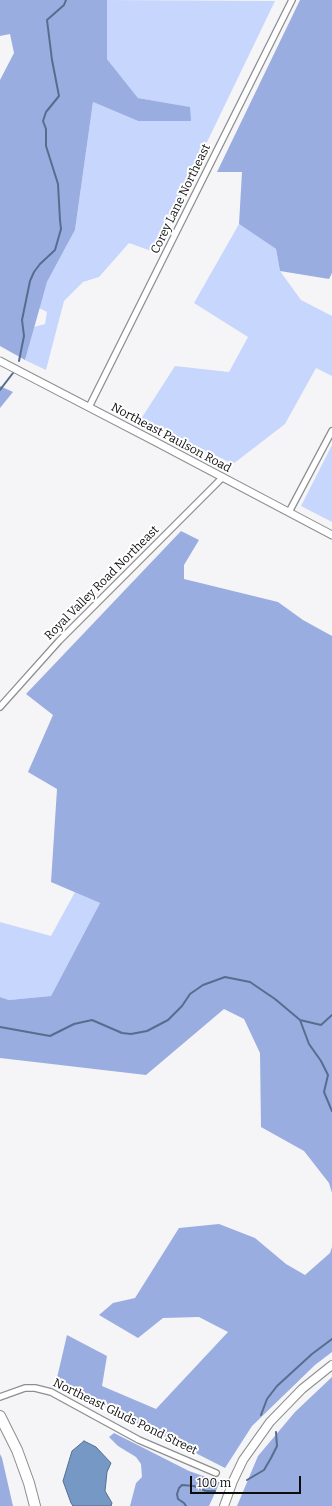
<!DOCTYPE html>
<html>
<head>
<meta charset="utf-8">
<style>
	body { margin:0 }
	#map { position:relative; width:332px; height:1506px; overflow:hidden; background:#f5f5f7; font-family:Bitter,serif }
	canvas { display:block }
	.scale { position:absolute; left:190px; top:1476px; width:111px; height:18px; box-sizing:border-box; border:2px solid #0d0d0d; border-top:0; padding-left:5px; font-size:12px; line-height:14px; white-space:nowrap; color:#0d0d0d; -webkit-text-stroke:3px #fff; paint-order:stroke }
</style>
</head>
<body>
<div id="map">
<canvas width="332" height="1506"></canvas>
<div class="scale">100 m</div>
</div>
<script>
const ctx = document.querySelector('canvas').getContext('2d');
ctx.lineJoin = 'round';
function fillPath(path, color) {
  ctx.fillStyle = color;
  ctx.fill(path, 'evenodd');
}
function poly(rows) {
  const path = new Path2D();
  for (const r of rows) {
    path.moveTo(r[0], r[1]);
    for (let i = 2; i < r.length; i += 2) path.lineTo(r[i], r[i + 1]);
  }
  return path;
}
function strokePath(path, color, width, dash) {
  ctx.strokeStyle = color;
  ctx.lineWidth = width;
  ctx.lineCap = dash ? 'butt' : 'round';
  ctx.setLineDash(dash || []);
  ctx.stroke(path);
}
function label(font, color, halo, rows, align = 'center') {
  ctx.font = font + ' Bitter,serif';
  ctx.lineWidth = 4;
  ctx.setLineDash([]);
  ctx.textBaseline = 'middle';
  ctx.strokeStyle = halo;
  ctx.fillStyle = color;
  for (const [text, x, y, turn = 0] of rows) {
    ctx.save();
    ctx.translate(x, y);
    ctx.rotate((+turn || 0) * Math.PI / 180);
    ctx.textAlign = isNaN(turn) ? turn : align;
    if (halo) ctx.strokeText(text, 0, 0);
    ctx.fillText(text, 0, 0);
    ctx.restore();
  }
}
fillPath(poly([
	[107,0,275,1,154,252,129,243,99,277,83,282,64,301,46,370,25,360,34,327,45,324,47,312,39,308,47,282,75,230,93,102,138,121,189,107,138,98,107,59],
	[239,224,276,249,280,271,301,300,332,316,332,376,316,368,285,424,233,464,141,419,175,366,229,372,248,337,194,303],
	[332,445,332,522,301,506],
	[75,892,100,903,51,996,9,1000,0,997,0,922,51,936]
]), '#c7d6fc');
fillPath(poly([
	[0,0,107,0,107,59,138,98,190,107,191,121,138,121,93,102,75,230,47,282,25,360,0,346,0,80,14,53,10,34,0,36],
	[300,0,332,0,332,273,329,279,280,271,276,249,239,224,242,172,217,172],
	[0,386,13,392,0,408],
	[181,531,199,540,184,565,184,579,278,602,303,620,332,636,332,1193,329,1183,304,1151,261,1127,260,1053,244,1019,224,1009,146,1075,0,1058,0,997,9,1000,51,996,100,903,51,882,57,789,28,772,53,715,26,694],
	[219,1224,255,1238,286,1264,305,1275,330,1253,332,1247,332,1352,315,1365,252,1426,225,1468,56,1382,67,1335,107,1356,102,1386,156,1409,228,1332,199,1317,163,1318,138,1338,99,1315,113,1303,135,1298,179,1228],
	[332,1377,332,1506,237,1506,258,1456,295,1412],
	[114,1433,189,1471,220,1482,209,1506,130,1506,136,1483,142,1477,141,1464,136,1457,118,1446,109,1437],
	[0,1454,2,1458,13,1506,0,1506]
]), '#9aade1');
const water = poly([
	[84,1441,96,1447,111,1463,107,1472,105,1491,112,1503,111,1506,73,1506,71,1503,63,1481,72,1451,84,1441]
]);
fillPath(water, '#7598c5');
strokePath(water, '#566e8e', 1);
strokePath(poly([
	[19,361,24,336,22,320,30,281,34,272,40,264,55,250,61,229,60,220,58,184,46,146,46,129,43,121,46,112,59,96,52,60,47,20,64,5,66,0],
	[0,390,13,373],
	[300,1020,321,1025,332,1015],
	[0,1027,50,1036,74,1024,92,1020,122,1033,131,1034,147,1031,168,1020,182,1006,190,994,203,985,225,977,250,982,275,999,300,1020,309,1044,321,1061,328,1075,324,1092,332,1111],
	[261,1415,267,1399,277,1386,312,1354,332,1339],
	[247,1480,264,1470,271,1458,277,1446,276,1432],
	[186,1506,184,1503,178,1499,177,1494,179,1488,182,1485,194,1486,206,1491,215,1491]
]), '#566e8e', 2);
const minor = poly([
	[89,407,292,0],
	[289,512,332,431],
	[0,707,59,641,223,477],
	[0,1397,25,1388,35,1388,51,1392,139,1440,216,1473]
]);
const tertiary = poly([
	[0,361,154,441,332,535]
]);
const secondary = poly([
	[224,1506,233,1481,243,1460,270,1422,302,1389,332,1365]
]);
const trunk = poly([
	[0,1416,17,1450,29,1483,35,1506]
]);
strokePath(minor, '#8d8e90', 8);
strokePath(tertiary, '#8d8e90', 9);
strokePath(secondary, '#8d8e90', 10);
strokePath(trunk, '#8d8e90', 12);
strokePath(minor, '#fff', 5.5);
strokePath(tertiary, '#fff', 7);
strokePath(secondary, '#fff', 8);
strokePath(trunk, '#fff', 10);
label('12px', '#0d0d0d', '#fff', [
	["Corey Lane Northeast",181,199,-64],
	["Northeast Paulson Road",171,438,28],
	["Royal Valley Road Northeast",102,583,-45],
	["Northeast Gluds Pond Street",125,1417,26]
]);
</script>
</body>
</html>
